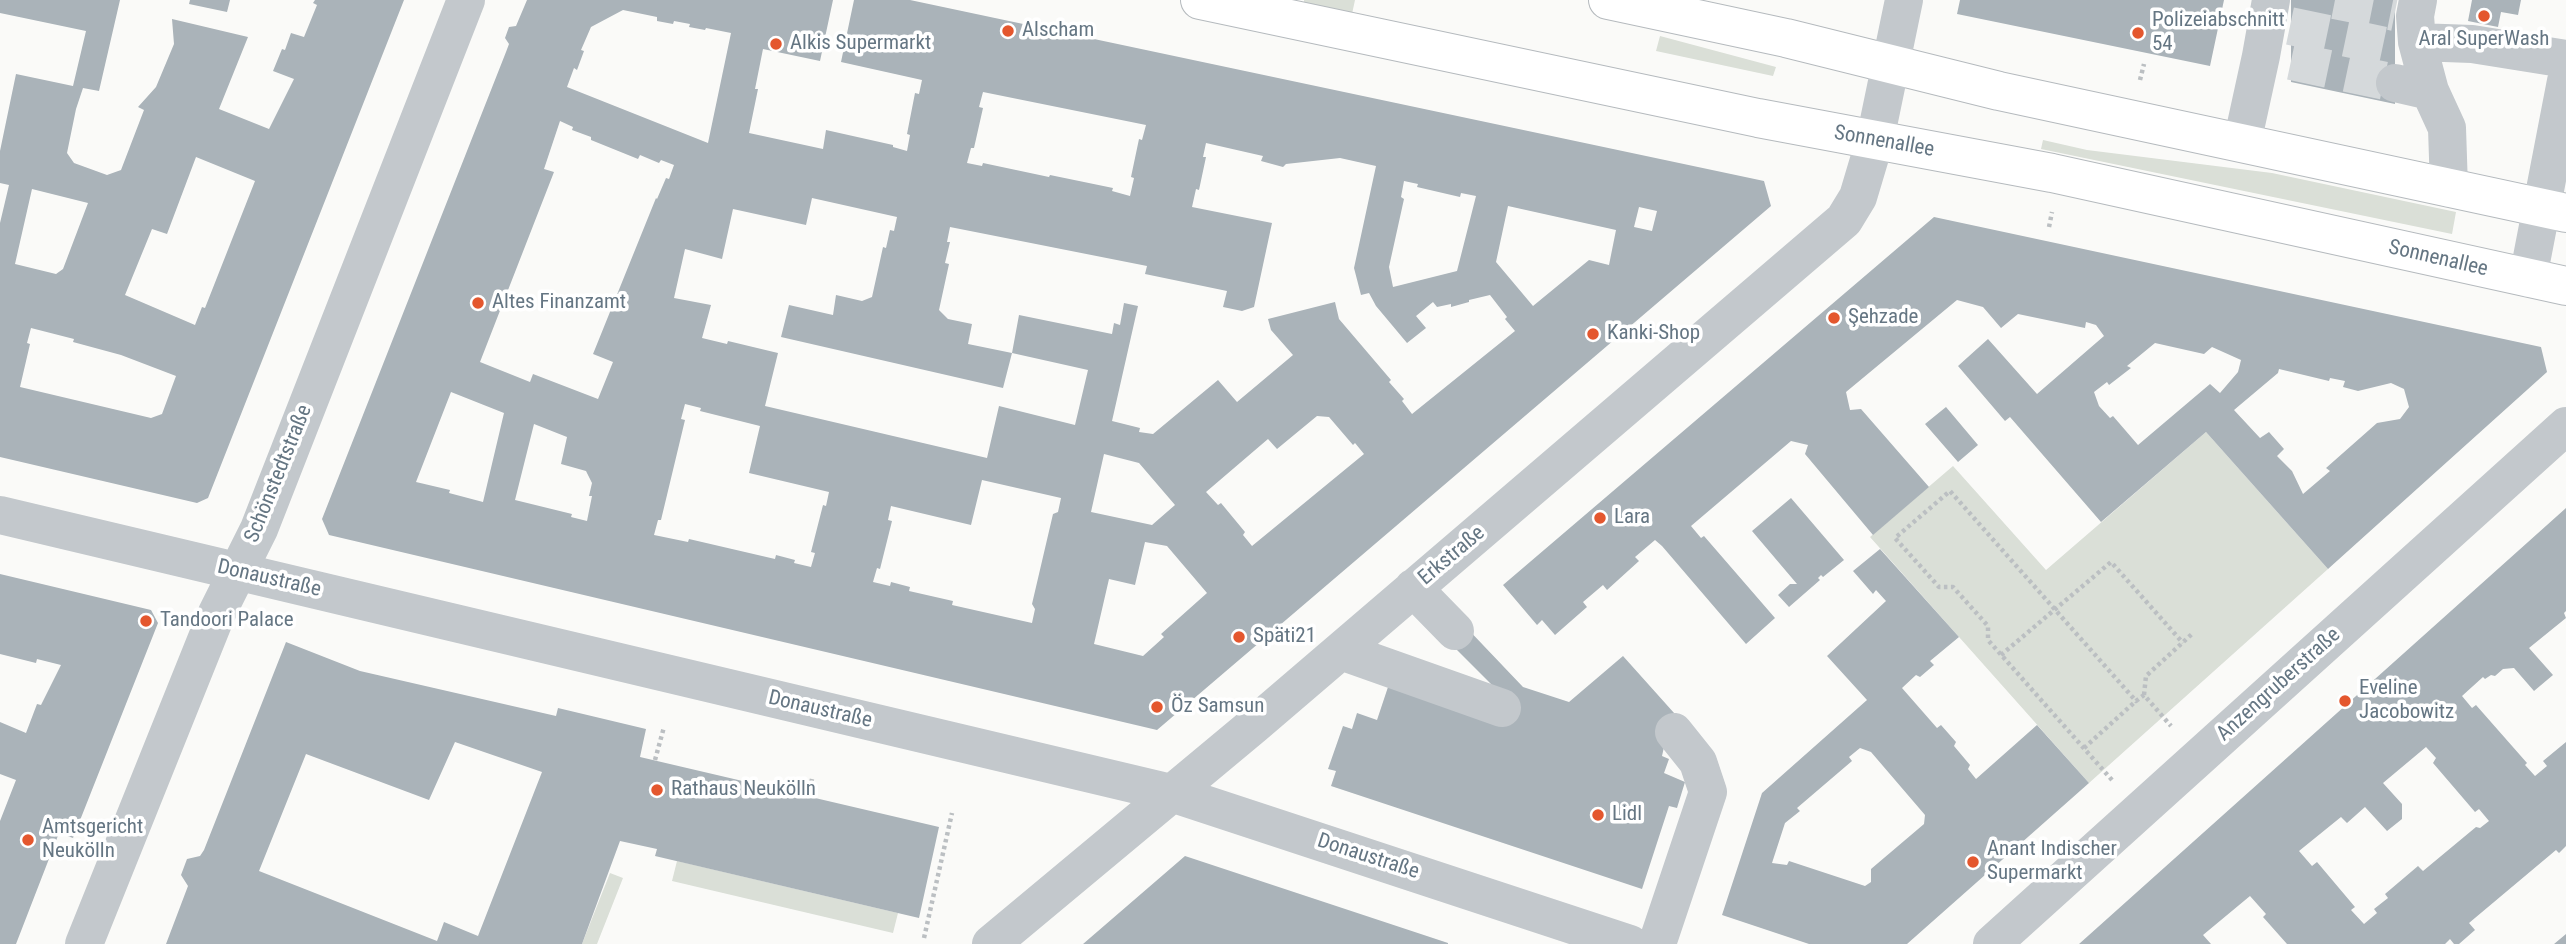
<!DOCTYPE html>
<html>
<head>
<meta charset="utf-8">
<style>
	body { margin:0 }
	canvas { display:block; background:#fafaf8 }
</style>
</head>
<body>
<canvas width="2566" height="944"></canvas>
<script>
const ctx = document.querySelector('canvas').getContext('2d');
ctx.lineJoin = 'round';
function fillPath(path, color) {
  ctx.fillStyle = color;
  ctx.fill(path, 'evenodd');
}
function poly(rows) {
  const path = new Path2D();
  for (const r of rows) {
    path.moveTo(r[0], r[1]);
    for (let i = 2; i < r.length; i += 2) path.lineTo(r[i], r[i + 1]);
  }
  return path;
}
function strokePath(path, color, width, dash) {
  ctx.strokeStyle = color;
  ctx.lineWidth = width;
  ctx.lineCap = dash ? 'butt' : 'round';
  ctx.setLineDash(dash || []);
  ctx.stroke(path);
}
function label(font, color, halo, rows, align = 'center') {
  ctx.font = font + ' "Roboto Condensed",sans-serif';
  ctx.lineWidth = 7;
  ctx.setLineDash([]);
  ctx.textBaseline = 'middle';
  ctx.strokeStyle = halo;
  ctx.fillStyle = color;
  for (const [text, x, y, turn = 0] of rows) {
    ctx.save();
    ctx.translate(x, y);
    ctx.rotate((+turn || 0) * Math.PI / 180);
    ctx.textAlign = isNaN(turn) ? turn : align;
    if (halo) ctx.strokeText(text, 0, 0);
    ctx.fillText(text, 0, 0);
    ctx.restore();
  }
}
fillPath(poly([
	[1304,0,1355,0,1352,14,1304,4],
	[1660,36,1776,67,1773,76,1656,51],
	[2043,140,2087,150,2272,173,2456,212,2452,234,2041,149],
	[2206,432,2328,569,2089,783,1870,537,1953,466,2046,570],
	[677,861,898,913,893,933,672,881],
	[610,873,623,878,597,944,582,944]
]), '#dadfd7');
fillPath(poly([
	[0,0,120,0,99,91,83,88,76,109,67,153,74,163,107,175,121,170,144,110,138,107,156,87,174,44,172,19,248,37,219,109,269,129,294,79,273,71,282,49,285,50,291,33,304,37,317,5,313,3,315,0,404,0,208,498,197,503,0,457,0,223,9,185,0,183,0,151,16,74,73,86,86,31,0,13],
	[196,157,255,181,205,308,202,307,195,325,125,295,152,229,167,234],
	[32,189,88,203,63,269,56,274,15,264],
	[31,328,74,339,73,342,121,355,176,376,162,414,151,418,20,387,30,344,27,343],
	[190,0,230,0,227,12,189,4],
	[527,0,833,0,820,61,763,49,755,89,758,89,749,133,823,149,826,130,893,145,893,147,907,151,910,135,907,134,915,93,919,94,922,80,841,62,854,0,910,0,1764,181,1771,206,1157,730,329,535,322,519,506,52,509,44,505,38,509,27,516,26],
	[623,10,657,17,657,21,673,24,674,21,690,24,689,27,705,30,706,28,731,33,708,143,567,87,574,68,577,70,584,51,581,50,591,27],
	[983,92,1146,125,1142,140,1139,139,1131,177,1134,178,1130,196,1112,191,1113,188,1050,175,1049,177,983,163,982,166,967,163,971,148,974,148,983,108,979,107],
	[560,121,573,127,572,130,591,137,591,140,638,159,640,155,659,163,661,160,674,165,669,179,666,178,657,199,656,198,593,354,613,362,598,399,533,374,530,382,480,362,554,172,544,169],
	[1206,143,1263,156,1261,161,1283,167,1286,164,1340,158,1376,166,1354,268,1361,295,1369,293,1376,306,1407,343,1426,328,1416,316,1433,302,1437,307,1451,304,1451,307,1469,302,1469,300,1490,295,1507,317,1505,319,1515,331,1412,414,1402,401,1404,399,1389,382,1391,380,1339,319,1335,302,1268,319,1271,330,1293,355,1237,402,1218,380,1153,434,1139,432,1140,428,1112,421,1138,306,1124,303,1120,325,1114,323,1112,334,1019,315,1012,353,1088,370,1075,425,999,406,987,458,765,406,778,353,728,341,727,344,702,338,711,305,674,298,685,249,722,259,733,209,806,225,812,198,897,217,894,231,890,230,886,248,883,247,872,297,862,301,836,295,833,315,789,305,781,337,1003,388,1012,353,968,344,972,324,948,319,939,310,949,264,945,263,950,242,947,242,950,227,1147,266,1145,274,1227,291,1223,307,1242,311,1254,307,1272,223,1192,207,1196,189,1199,190,1206,157,1203,157],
	[1404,181,1418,184,1417,187,1460,197,1461,193,1476,196,1457,271,1393,287,1389,267,1404,199,1401,197],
	[1508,206,1616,230,1609,265,1589,260,1533,306,1496,262],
	[1639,207,1657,211,1652,231,1634,227],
	[451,392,504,413,483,502,449,493,450,490,416,482],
	[685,404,701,408,700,411,760,426,749,473,829,492,826,506,823,505,811,552,815,553,811,567,794,563,795,560,776,555,775,559,689,539,688,542,654,535,658,520,661,520,685,420,681,419],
	[1317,416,1329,417,1353,445,1355,443,1364,454,1252,546,1243,535,1245,532,1221,503,1218,505,1206,492,1268,439,1277,449],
	[534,424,567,437,561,464,586,471,592,483,589,496,592,496,587,521,571,517,572,514,515,500],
	[1104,454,1139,463,1175,505,1152,525,1091,512],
	[982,480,1061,498,1058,512,1053,514,1032,604,1035,609,1032,623,952,605,953,601,909,591,910,587,891,582,890,586,873,582,877,568,880,569,892,521,888,520,891,506,971,525],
	[1145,542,1167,546,1207,593,1161,634,1164,637,1143,656,1094,644,1109,579,1135,585],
	[1960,0,2224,0,2210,66,1957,14],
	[2291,0,2395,0,2395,104,2291,82],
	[2472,0,2521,0,2518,15,2501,12,2498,27,2468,21],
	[1934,217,2541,347,2547,372,2328,569,2206,432,2101,522,2010,417,2005,421,1958,366,1988,339,2037,394,2104,336,2096,325,2086,322,2085,328,2018,314,2001,328,1983,307,1957,300,1846,392,1850,410,1861,409,1929,487,1873,535,1805,454,1808,445,1791,441,1691,526,1701,538,1704,536,1775,618,1746,644,1662,546,1655,540,1635,557,1639,561,1607,590,1603,585,1583,602,1587,607,1555,635,1542,620,1537,625,1503,585],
	[2155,343,2204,354,2212,347,2241,360,2238,372,2220,393,2210,384,2138,445,2113,416,2110,418,2099,406,2094,392,2107,382,2109,385,2131,368,2127,366],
	[2279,369,2329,381,2330,378,2345,381,2343,387,2358,391,2391,383,2404,389,2409,407,2400,419,2377,423,2326,468,2330,471,2303,494,2292,471,2277,456,2284,449,2269,432,2260,438,2234,410,2278,373],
	[1946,407,1978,445,1958,462,1925,424],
	[1791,498,1844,560,1823,577,1821,575,1818,578,1820,580,1789,607,1778,595,1790,584,1797,584,1752,531],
	[2566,508,2566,611,2564,613,2566,618,2529,648,2553,675,2534,691,2514,668,2503,669,2495,676,2491,675,2485,679,2483,677,2462,696,2472,708,2476,705,2527,763,2525,765,2535,776,2547,766,2543,761,2566,742,2566,846,2559,853,2556,850,2469,923,2475,930,2459,944,2454,944,2450,939,2445,944,2287,944,2263,917,2266,914,2250,896,2203,935,2211,944,2079,944],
	[2426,747,2436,758,2433,763,2475,812,2479,809,2489,821,2480,828,2476,827,2423,871,2418,866,2385,894,2388,898,2374,909,2377,913,2364,924,2351,910,2355,907,2317,862,2312,866,2299,851,2341,817,2347,823,2365,807,2387,831,2402,819,2402,804,2383,783],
	[1880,549,1959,637,1930,661,1934,665,1920,677,1916,675,1902,688,1937,728,1941,725,1956,742,1954,746,1970,765,1968,769,1976,779,2037,725,2089,783,1907,944,1809,944,1722,915,1762,793,1867,700,1827,656,1886,601,1876,590,1873,594,1853,571],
	[1860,748,1871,752,1925,815,1924,824,1871,869,1871,882,1865,886,1789,861,1787,865,1772,863,1785,823,1800,811,1797,808,1852,761,1849,757],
	[0,574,151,610,158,623,73,838,59,833,16,944,0,944,0,821,16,780,0,774,0,722,26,733,37,704,41,705,61,665,37,659,36,663,0,654],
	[1463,624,1523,687,1569,702,1623,656,1683,723,1664,747,1662,756,1669,759,1664,773,1685,782,1677,808,1669,806,1642,889,1331,786,1336,771,1328,769,1343,726,1352,729,1357,713,1377,720,1390,681,1505,698,1446,639],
	[286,642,360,671,556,716,558,708,646,729,640,757,939,827,919,918,655,856,657,849,620,841,582,944,166,944,188,886,181,875,187,859,200,856,204,850],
	[455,742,542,772,478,936,444,922,437,941,259,871,306,754,429,800],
	[1185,856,1448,943,1448,944,1083,944],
	[2566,934,2566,944,2554,944]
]), '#aab3b9');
strokePath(poly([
	[2335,0,2395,12],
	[2290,26,2395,48],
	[2291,61,2395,83]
]), '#d5d9db', 38, [38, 19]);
const major = poly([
	[1200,0,1758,118,2052,173,2566,286],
	[1608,0,1786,38,1999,91,2566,213]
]);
strokePath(major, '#b5babe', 40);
strokePath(poly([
	[2140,80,2144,64],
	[2049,227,2052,212],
	[2001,655,2111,562,2183,643],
	[2144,695,2146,676,2192,634],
	[2084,748,2136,701],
	[655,760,664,727],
	[2112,780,1988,640,1988,626,1953,587,1939,587,1895,538,1950,491,2136,701,2144,695,2171,726],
	[808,796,812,779],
	[924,938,952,813]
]), '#bbbfc2', 4.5, [3.5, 3.5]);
strokePath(poly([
	[2418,0,2415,16,2417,42,2430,91,2447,128,2449,188],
	[2417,42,2472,44,2566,59],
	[2395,83,2430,91],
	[2242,143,2261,56,2271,0],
	[2528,278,2566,81],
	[0,515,1171,793,1630,944],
	[1413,588,1455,631],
	[1341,651,1502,708],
	[84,944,217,613,259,529,466,0],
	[991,944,1254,725,1844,220,1858,197,1875,140,1904,0],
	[1657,944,1708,792,1698,762,1674,732],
	[1992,944,2566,426]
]), '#c3c8cc', 38);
strokePath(major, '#fff', 38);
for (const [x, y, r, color] of [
	[2484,16,7,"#e4572e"],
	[1008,31,7,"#e4572e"],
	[2138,33,7,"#e4572e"],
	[776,44,7,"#e4572e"],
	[478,303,7,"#e4572e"],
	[1834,318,7,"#e4572e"],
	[1593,334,7,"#e4572e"],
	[1600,518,7,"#e4572e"],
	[146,621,7,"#e4572e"],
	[1239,637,7,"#e4572e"],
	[2345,701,7,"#e4572e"],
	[1157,707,7,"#e4572e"],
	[657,790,7,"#e4572e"],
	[1598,815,7,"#e4572e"],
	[28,840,7,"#e4572e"],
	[1973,862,7,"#e4572e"]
]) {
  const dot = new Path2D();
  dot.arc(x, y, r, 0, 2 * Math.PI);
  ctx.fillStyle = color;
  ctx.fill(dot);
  strokePath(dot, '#fff', 2.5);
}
label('21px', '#657683', '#fff', [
	["Polizeiabschnitt",2152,21],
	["54",2152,45],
	["Alscham",1022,31],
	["Aral SuperWash",2484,40,"center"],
	["Alkis Supermarkt",790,44],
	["Altes Finanzamt",492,303],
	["Şehzade",1848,318],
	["Kanki-Shop",1607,334],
	["Lara",1614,518],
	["Tandoori Palace",160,621],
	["Späti21",1253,637],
	["Eveline",2359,689],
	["Jacobowitz",2359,713],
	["Öz Samsun",1171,707],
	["Rathaus Neukölln",671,790],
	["Lidl",1612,815],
	["Amtsgericht",42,828],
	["Neukölln",42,852],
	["Anant Indischer",1987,850],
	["Supermarkt",1987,874]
], 'left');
label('21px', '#657683', '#fff', [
	["Sonnenallee",1884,142,10],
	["Sonnenallee",2438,259,13],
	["Schönstedtstraße",279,474,-68],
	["Erkstraße",1452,556,-40],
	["Donaustraße",269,579,13],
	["Anzengruberstraße",2279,685,-42],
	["Donaustraße",820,710,13],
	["Donaustraße",1368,857,18]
]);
</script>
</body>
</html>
